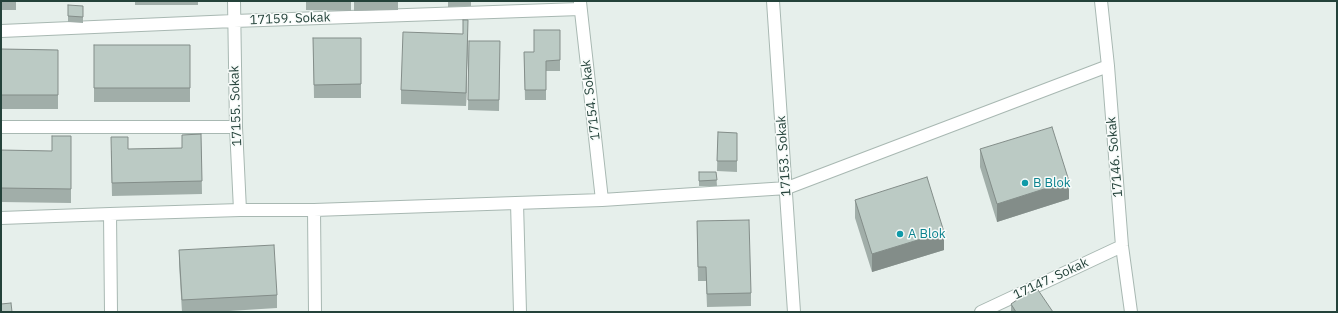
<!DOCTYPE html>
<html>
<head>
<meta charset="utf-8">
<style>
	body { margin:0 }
	#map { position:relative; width:1338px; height:313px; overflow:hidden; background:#e6efeb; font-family:"IBM Plex Sans",sans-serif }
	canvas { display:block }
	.frame { position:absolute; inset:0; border:2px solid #24423a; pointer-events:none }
</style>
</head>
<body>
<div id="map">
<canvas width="1338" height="313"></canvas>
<div class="frame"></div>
</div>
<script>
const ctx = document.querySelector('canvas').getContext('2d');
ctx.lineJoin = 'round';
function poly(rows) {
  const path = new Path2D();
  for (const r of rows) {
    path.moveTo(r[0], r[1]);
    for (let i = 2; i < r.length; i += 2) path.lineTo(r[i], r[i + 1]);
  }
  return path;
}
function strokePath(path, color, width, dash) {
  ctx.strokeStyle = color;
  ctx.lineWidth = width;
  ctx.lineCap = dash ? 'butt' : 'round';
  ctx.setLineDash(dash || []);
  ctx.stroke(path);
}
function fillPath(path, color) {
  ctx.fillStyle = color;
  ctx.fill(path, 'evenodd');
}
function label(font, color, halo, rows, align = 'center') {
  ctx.font = font + ' "IBM Plex Sans",sans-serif';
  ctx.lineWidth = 3;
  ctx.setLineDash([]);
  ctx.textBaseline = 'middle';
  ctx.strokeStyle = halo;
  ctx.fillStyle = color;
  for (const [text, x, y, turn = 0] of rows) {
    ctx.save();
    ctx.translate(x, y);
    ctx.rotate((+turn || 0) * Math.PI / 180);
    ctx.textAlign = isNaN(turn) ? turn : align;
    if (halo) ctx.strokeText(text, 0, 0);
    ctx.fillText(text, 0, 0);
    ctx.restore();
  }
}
const minor = poly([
	[234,1,236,127,240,210],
	[773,1,794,312],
	[1101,1,1108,66,1122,246,1131,312],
	[580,2,602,200],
	[1,31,234,21,580,9],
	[1,127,236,127],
	[517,203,520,312],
	[314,210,315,312],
	[110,214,111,312],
	[1,218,110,214,240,210,314,210,602,200,787,188,1108,66],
	[981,312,1122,246]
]);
strokePath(minor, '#a8b8b2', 14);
strokePath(minor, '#fff', 12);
fillPath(poly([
	[1,1,16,1,16,10,1,10],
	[135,1,198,1,198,5,135,5],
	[306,1,351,1,351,11,306,10],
	[354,1,398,1,398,10,354,11],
	[448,1,471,1,471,6,448,7],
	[83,12,83,23,68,22,68,16],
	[560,30,560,71,546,71,546,100,525,100,524,52,534,52],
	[463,34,468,34,466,106,401,104,401,90],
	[313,38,361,38,361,98,314,98],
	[469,41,500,41,499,111,468,110],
	[94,45,190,45,190,102,94,102],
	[1,49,58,50,58,109,1,109],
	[718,132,737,133,737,172,717,171],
	[201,134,202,194,112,196,111,151,128,149,182,148,182,135],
	[71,136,71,203,1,202,1,150,52,151],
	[980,149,1069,199,997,222,980,167],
	[699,172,716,172,717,186,699,186],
	[855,200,944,250,872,272,855,218],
	[697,221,751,293,751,306,707,307,706,281,698,281],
	[179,250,277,295,277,308,213,312,182,312,179,264],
	[1011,304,1053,312,1011,312]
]), '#a1aea9');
fillPath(poly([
	[468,20,468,34,466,106,466,93],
	[1069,181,1069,199,997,222,997,204],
	[944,232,944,250,872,272,872,254]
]), '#838d89');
const building = poly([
	[68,5,83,6,83,17,68,16,68,5],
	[463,20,468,20,466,93,401,90,403,32,463,34,463,20],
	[534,30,560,30,560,60,546,61,546,90,525,90,524,52,534,52,534,30],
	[313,38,361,38,361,84,314,85,313,38],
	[469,41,500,41,499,100,468,100,469,41],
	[94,45,190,45,190,88,94,88,94,45],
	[1,49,58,50,58,95,1,95,1,49],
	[1052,127,1069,181,997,204,980,149,1052,127],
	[718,132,737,133,737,161,717,161,718,132],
	[201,134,202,181,112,183,111,137,128,137,128,149,182,148,182,135,201,134],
	[52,136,71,136,71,189,1,188,1,150,52,151,52,136],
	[699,172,716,172,717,180,699,181,699,172],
	[927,177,944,232,872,254,855,200,927,177],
	[749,220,751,293,707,294,706,267,698,267,697,221,749,220],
	[274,245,277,295,182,300,179,250,274,245],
	[1036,287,1053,312,1016,312,1011,304,1036,287],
	[11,303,12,312,1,312,1,304,11,303]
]);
fillPath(building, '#bbcac4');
strokePath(building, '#838d89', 1);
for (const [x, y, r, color] of [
	[1025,183,4,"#0f9aa8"],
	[900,234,4,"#0f9aa8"]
]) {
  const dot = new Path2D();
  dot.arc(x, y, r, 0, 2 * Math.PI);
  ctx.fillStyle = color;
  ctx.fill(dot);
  strokePath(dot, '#f7fbf9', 1.5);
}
label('13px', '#24423a', '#f7fbf9', [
	["17159. Sokak",290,19,-2],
	["17154. Sokak",591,100,-97],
	["17155. Sokak",236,106,-92],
	["17153. Sokak",784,156,-94],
	["17146. Sokak",1115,157,-95],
	["17147. Sokak",1051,279,-25]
]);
label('13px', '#0d838f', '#f7fbf9', [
	["B Blok",1033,183],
	["A Blok",908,234]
], 'left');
</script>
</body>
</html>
